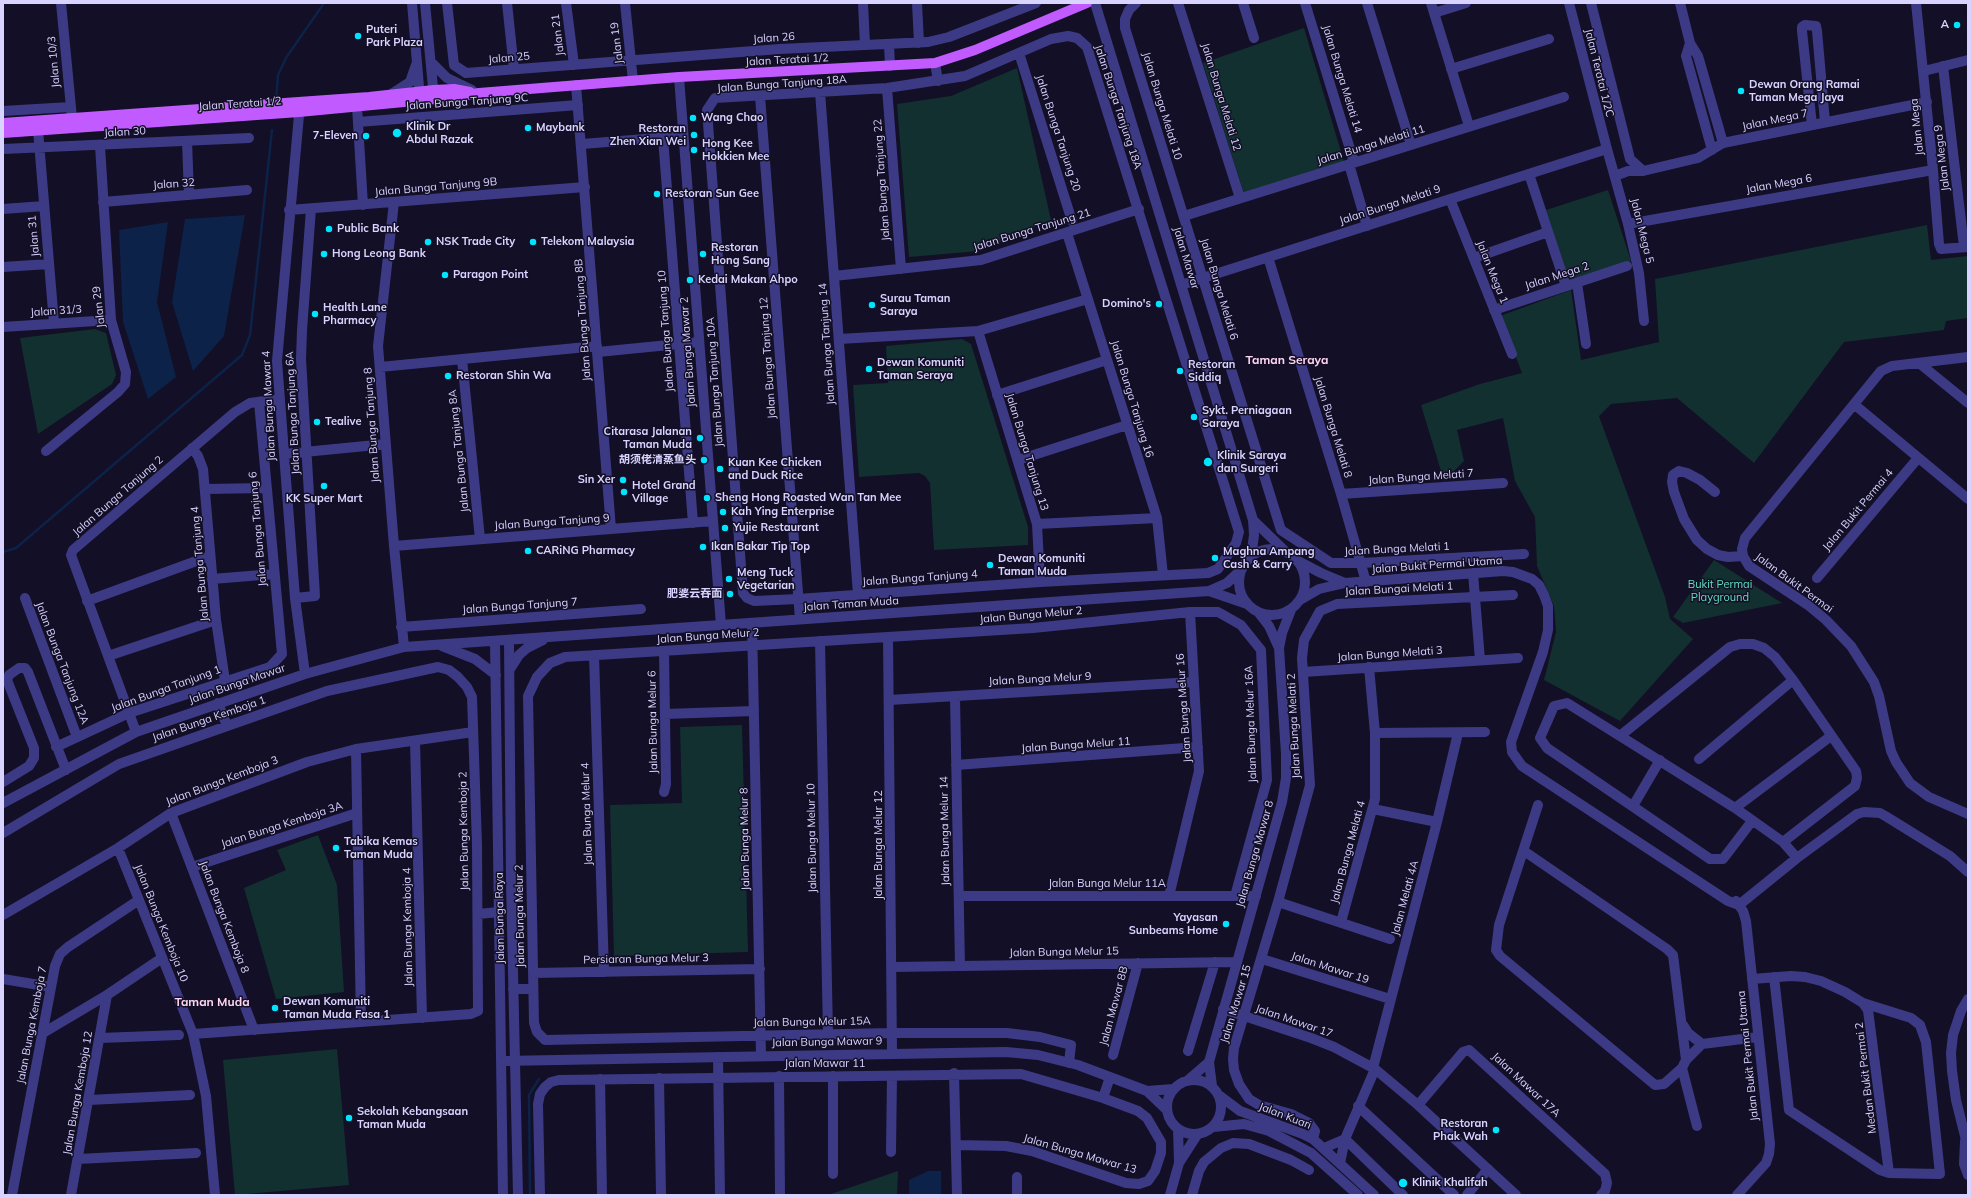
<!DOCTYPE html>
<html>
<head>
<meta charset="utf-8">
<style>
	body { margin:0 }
	#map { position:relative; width:1971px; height:1198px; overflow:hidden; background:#130f26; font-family:Mulish,sans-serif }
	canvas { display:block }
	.frame { position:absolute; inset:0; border:4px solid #d9d4ff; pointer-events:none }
</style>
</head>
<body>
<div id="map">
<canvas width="1971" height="1198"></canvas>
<div class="frame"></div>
</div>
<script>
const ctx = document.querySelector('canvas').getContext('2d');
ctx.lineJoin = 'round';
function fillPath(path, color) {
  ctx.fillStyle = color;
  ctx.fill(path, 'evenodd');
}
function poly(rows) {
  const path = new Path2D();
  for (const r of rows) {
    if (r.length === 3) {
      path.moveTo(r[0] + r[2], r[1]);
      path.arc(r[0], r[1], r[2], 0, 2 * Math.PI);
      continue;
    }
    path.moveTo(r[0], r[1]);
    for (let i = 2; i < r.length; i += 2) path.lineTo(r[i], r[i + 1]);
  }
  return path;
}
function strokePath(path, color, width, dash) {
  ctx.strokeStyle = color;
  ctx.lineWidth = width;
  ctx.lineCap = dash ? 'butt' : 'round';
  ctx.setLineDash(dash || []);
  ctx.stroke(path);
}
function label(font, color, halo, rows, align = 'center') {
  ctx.font = font + ' Mulish,"Noto Sans SC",sans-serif';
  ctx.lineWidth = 3;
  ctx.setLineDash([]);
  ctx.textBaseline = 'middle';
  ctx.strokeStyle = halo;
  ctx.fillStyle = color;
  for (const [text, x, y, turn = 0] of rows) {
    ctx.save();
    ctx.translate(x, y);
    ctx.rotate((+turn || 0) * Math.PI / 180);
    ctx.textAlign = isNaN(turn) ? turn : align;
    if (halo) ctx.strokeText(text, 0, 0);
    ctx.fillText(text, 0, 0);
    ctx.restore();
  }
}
fillPath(poly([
	[1304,28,1345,165,1244,194,1203,63],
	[1017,68,1051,220,979,251,909,257,897,104,951,96],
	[1608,190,1631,261,1568,280,1546,210],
	[1927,225,1931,260,1968,256,1968,318,1946,321,1944,330,1844,342,1754,463,1677,398,1611,404,1599,416,1665,597,1670,619,1693,639,1620,721,1544,680,1556,632,1554,606,1537,566,1535,517,1515,481,1503,418,1457,430,1464,461,1444,481,1421,405,1480,384,1522,373,1500,316,1571,290,1581,360,1659,342,1655,279],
	[95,329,106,333,116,375,112,384,38,434,20,338],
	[962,339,971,344,1028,527,1028,545,934,550,930,483,925,476,919,473,859,477,853,385,888,383,886,346],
	[1714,560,1782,603,1683,623,1673,617],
	[742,725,748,952,614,956,610,805,682,803,680,727],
	[318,835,337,885,344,992,276,999,244,888,286,870,277,850],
	[337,1049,349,1185,235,1195,223,1060],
	[898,1171,897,1195,828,1195]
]), '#12302f');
fillPath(poly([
	[245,215,224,336,193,371,172,302,185,219],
	[168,222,157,302,176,377,148,399,123,322,119,230],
	[928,1171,941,1171,941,1195,909,1195,909,1180]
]), '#0c2248');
strokePath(poly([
	[276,101,278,75,286,58,324,3],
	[3,552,16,548,242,355,250,335,272,130],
	[530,1195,529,1095,539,1079]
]), '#0c2248', 2.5);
strokePath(poly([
	[61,3,72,118],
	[412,3,420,99],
	[425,3,434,98],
	[447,3,454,65,466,73,780,49,928,42,949,37,1036,3],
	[507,3,514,69],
	[566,3,574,65],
	[625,3,633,81],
	[863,3,865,45],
	[917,3,919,43],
	[1095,3,1253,520,1254,535,1251,557],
	[1136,3,1129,10,1125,19,1125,28,1281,530,1331,563,1361,563,1524,554],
	[1178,3,1240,198],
	[1243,3,1254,38],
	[1305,3,1354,162],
	[1367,3,1411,145],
	[1431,3,1469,126],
	[1569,3,1607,149,1628,224,1639,273,1644,321],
	[1591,3,1630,159,1643,171],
	[1680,3,1690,43,1698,56,1723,143],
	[1916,3,1933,170,1939,244,1941,249,1968,247],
	[1434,13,1466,3],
	[1068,36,1077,38,1087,47,1239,532,1236,543,1218,569,1208,573,1040,582,798,599,754,601,747,598,743,593,707,110,715,98,887,88,965,76,1051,39,1068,36],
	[1690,43,1686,56,1712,150],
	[889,44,890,66],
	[1019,53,1072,221],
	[431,62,447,78,472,90],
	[935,63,938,81],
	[1943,66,1964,247],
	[1451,69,1549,39],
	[1924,71,1968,60],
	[679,77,721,625],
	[576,85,611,529],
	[887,88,901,269],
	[820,92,858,594],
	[390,95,410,82,416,65],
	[760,96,800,619],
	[300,104,277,361,295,598,305,674],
	[357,107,363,205],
	[3,111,70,107],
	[358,122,578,105],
	[1812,125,1802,31,1802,27,1805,25,1816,26,1817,31,1825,122],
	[38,130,54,323],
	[663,138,693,523],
	[187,141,189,195],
	[582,144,683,136],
	[3,149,249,138],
	[1349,164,1367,226],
	[1529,174,1566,286],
	[1615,176,1628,171,1643,171,1698,158,1723,143,1927,102],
	[1450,199,1512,354],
	[103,202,247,190],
	[394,202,378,346,394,546,404,647],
	[3,209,44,206],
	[289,210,585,187],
	[1184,216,1564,97],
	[1628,224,1933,170],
	[1067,233,1157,518,1163,575],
	[1268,257,1341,494,1366,582],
	[1474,258,1548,232],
	[3,267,49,264],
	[834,276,981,260,1139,209],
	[1577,283,1586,344],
	[1181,285,1607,149],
	[1494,310,1627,266],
	[3,327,111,320],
	[978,331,1037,524,1040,582],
	[839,339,978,331,1088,299],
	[598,352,699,342],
	[1968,357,1892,366,1881,371,1745,538,1742,549,1743,556,1749,566,1808,605,1826,620,1851,646,1874,682,1879,696,1891,751,1896,762,1910,783,1929,797,1968,814],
	[462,359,480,539],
	[1919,363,1968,403],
	[380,367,597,346],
	[997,395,1107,360],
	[1855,405,1968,499],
	[192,448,198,456,203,469,216,620,225,681],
	[46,451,118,392,125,384,126,372,111,320,100,146],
	[284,454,386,444],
	[1018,460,1127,425],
	[205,489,266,488],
	[1715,492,1700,480,1687,473,1679,471,1673,475,1672,482,1674,492,1684,519,1697,540,1707,549,1718,555,1728,557,1743,556],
	[1341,494,1503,483],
	[1253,520,1285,551],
	[1037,524,1157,518],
	[394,546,713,521],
	[1272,582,33],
	[1298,561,1321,573,1345,583],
	[1473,573,1480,660],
	[1817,578,1918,458],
	[212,579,274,574],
	[1209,591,1247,604],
	[25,598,77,737],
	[295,598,315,596,301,359,302,330,311,209],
	[1300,600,1319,589,1345,583,1503,571,1513,572,1532,579,1539,585,1544,595,1548,606,1548,630,1543,652,1511,742,1512,752,1522,766,1728,901,1739,905],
	[87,601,210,556],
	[1259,613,1269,626,1279,648],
	[752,623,761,1056],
	[401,627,641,609],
	[888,637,892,1053],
	[509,640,511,882,518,1195],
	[495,641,503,1195],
	[820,641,828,1034],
	[442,646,475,659,496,675],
	[664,651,666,784,664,792],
	[594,655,604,972],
	[108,656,216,620],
	[510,669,519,655,527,648,543,640],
	[1303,672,1518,658],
	[955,696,960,966],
	[889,700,1193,682],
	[218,703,227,726],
	[665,714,754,711],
	[136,732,71,555,73,550,235,412,250,403,279,399],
	[1375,733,1485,732],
	[1620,736,1730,647,1740,644,1753,644,1764,648,1775,657,1793,680,1856,771,1857,778,1855,786,1783,842],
	[415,741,422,1018],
	[56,747,129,713,270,667,282,654,259,402],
	[356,749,361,1022],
	[1699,759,1793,680],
	[956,765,1198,747],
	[3,782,29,766,34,758,34,748,7,680,9,675,19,668,25,668,28,672,66,770],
	[3,803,136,732,305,674,404,647,1209,591,1227,583,1242,569],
	[1633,806,1660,760],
	[1735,808,1831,736],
	[1373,809,1437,822],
	[171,813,254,1030],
	[1752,821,1723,859,1710,859,1547,748,1540,738,1554,706,1567,703,1620,736,1735,808,1783,842,1797,858],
	[3,833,119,764,327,691,438,667,449,670,458,677,467,687,472,697,477,845,478,1011,471,1014,193,1034],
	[118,848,193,1034,206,1096,215,1195],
	[1524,851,1667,949,1673,955,1686,1060,1682,1068,1664,1084,1655,1085,1500,956,1496,950,1499,925,1538,805],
	[192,867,357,813],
	[959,896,1256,896],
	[1169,896,1199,771,1190,612],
	[1736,901,1743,911,1746,921,1770,1144,1769,1154,1766,1163,1737,1195],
	[1278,902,1390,939],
	[1739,905,1797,858,1857,814,1864,812,1880,813,1887,817,1950,856,1968,872],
	[478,914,499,912],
	[3,915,118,848,171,813,307,762,356,749,473,732],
	[1341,922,1375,799,1375,733,1369,667],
	[1262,959,1390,999],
	[892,967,1237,962],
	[533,973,760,969],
	[1774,977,1789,1110,1880,1170,1889,1173,1940,1174,1926,1042,1920,1025,1911,1018,1863,1003],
	[3,979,51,987],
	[1752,979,1791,976,1805,977,1821,981,1845,992,1863,1003,1868,1010,1889,1173],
	[513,989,533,989],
	[1968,999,1961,1011,1953,1035,1951,1053,1952,1071,1956,1100,1968,1148],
	[1223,1009,1311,1038,1334,1047,1375,1069,1418,1105,1516,1195],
	[1683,1025,1688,1033,1702,1044],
	[43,1033,107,995,162,958],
	[100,1038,179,1035],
	[1702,1044,1758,1037],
	[1188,1051,1215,962],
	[1113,1055,1138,963],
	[718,1057,720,1195],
	[1686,1060,1702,1044],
	[502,1061,1006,1052,1038,1055,1078,1065,1147,1091,1173,1089],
	[1069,1063,1071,1045,1040,1037,1007,1033,892,1033,545,1040,537,1032,534,1023,528,696,537,677,550,663,565,657,1033,628,1190,612,1218,612,1241,625,1261,650,1267,780,1235,896],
	[1373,1068,1437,822,1458,733],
	[1682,1068,1697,1126],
	[954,1073,957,1195],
	[779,1076,780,1195],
	[659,1078,661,1195],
	[600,1079,602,1195],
	[1194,1107,27],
	[1187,1081,1209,1062],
	[1212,1086,1209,1062,1282,802,1286,778,1286,754,1279,648,1282,633,1291,610],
	[1147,1091,1167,1110],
	[1220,1096,1240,1111,1303,1134,1313,1139,1374,1195],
	[1103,1098,1110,1077],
	[89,1100,190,1095],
	[1418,1105,1463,1052,1469,1050,1605,1174,1607,1183,1605,1191,1601,1195],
	[1358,1106,1454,1195],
	[1213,1127,1244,1124,1269,1131,1311,1153,1358,1195],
	[1178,1129,1179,1163],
	[1313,1139,1315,1131,1309,1123,1291,1114,1259,1105,1249,1099,1239,1084,1234,1070,1233,1059,1234,1048,1278,902,1310,785,1302,658,1304,640,1320,611,1337,604,1513,595],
	[1345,1139,1403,1195],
	[1965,1141,1964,1164,1968,1175],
	[1324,1148,1345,1139],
	[891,1152,892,1076],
	[78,1159,196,1153],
	[1340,1163,1345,1139,1375,1069],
	[833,1174,833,1076],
	[12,1195,55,966,60,954,68,947,139,900],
	[71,1195,107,995],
	[540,1195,538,1104,540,1094,545,1087,551,1082,559,1080,1021,1074,1103,1098,1138,1111,1147,1118,1161,1142,1161,1153,1155,1171,1148,1181,1139,1184,1126,1183,1032,1151,1006,1146,956,1145],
	[1017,1195,1017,1177],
	[1170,1195,1179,1163,1197,1135],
	[1192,1195,1199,1171,1204,1162,1221,1148,1233,1143,1249,1144,1291,1160,1309,1170],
	[1467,1195,1488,1169]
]), '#3d3a85', 10);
strokePath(poly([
	[3,123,369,97,434,90,454,89,470,92],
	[3,133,299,112,456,97,479,93,679,77,935,63,975,50,1087,3]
]), '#c25bff', 10);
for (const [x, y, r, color] of [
	[1957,25,4,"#00e5ff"],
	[358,36,4,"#00e5ff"],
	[1741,91,4,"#00e5ff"],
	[693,118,4,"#00e5ff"],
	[528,128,4,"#00e5ff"],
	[397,133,5,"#00e5ff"],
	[694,135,4,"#00e5ff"],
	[366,136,4,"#00e5ff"],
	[694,150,4,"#00e5ff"],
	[657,194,4,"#00e5ff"],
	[329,229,4,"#00e5ff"],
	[428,242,4,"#00e5ff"],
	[533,242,4,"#00e5ff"],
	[324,254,4,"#00e5ff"],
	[703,254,4,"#00e5ff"],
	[445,275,4,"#00e5ff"],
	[690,280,4,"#00e5ff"],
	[1159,304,4,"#00e5ff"],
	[872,305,4,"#00e5ff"],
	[315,314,4,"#00e5ff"],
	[869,369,4,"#00e5ff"],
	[1180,371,4,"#00e5ff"],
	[448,376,4,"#00e5ff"],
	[1194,417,4,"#00e5ff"],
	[317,422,4,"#00e5ff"],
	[700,438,4,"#00e5ff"],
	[704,460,4,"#00e5ff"],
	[1208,462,5,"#00e5ff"],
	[720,469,4,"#00e5ff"],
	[623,480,4,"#00e5ff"],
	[324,486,4,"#00e5ff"],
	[624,492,4,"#00e5ff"],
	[707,498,4,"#00e5ff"],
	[723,512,4,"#00e5ff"],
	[725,528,4,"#00e5ff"],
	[703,547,4,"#00e5ff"],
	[528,551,4,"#00e5ff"],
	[1215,558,4,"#00e5ff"],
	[990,565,4,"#00e5ff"],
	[729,579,4,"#00e5ff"],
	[730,594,4,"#00e5ff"],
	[336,848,4,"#00e5ff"],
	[1226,924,4,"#00e5ff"],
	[275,1008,4,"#00e5ff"],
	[349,1118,4,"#00e5ff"],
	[1496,1130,4,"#00e5ff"],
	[1403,1183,5,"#00e5ff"]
]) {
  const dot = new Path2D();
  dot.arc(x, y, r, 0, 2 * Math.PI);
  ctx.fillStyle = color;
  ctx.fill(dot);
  strokePath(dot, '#130f26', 1.5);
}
label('bold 11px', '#d9d4ff', '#130f26', [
	["A",1949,25,"right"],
	["Puteri",366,30],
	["Park Plaza",366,43],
	["Dewan Orang Ramai",1749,85],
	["Taman Mega Jaya",1749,98],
	["Wang Chao",701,118],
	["Klinik Dr",406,127],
	["Abdul Razak",406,140],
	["Maybank",536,128],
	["Restoran",686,129,"right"],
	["Zhen Xian Wei",686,142,"right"],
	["7-Eleven",358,136,"right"],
	["Hong Kee",702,144],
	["Hokkien Mee",702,157],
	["Restoran Sun Gee",665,194],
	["Public Bank",337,229],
	["NSK Trade City",436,242],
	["Telekom Malaysia",541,242],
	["Restoran",711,248],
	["Hong Sang",711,261],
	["Hong Leong Bank",332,254],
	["Paragon Point",453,275],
	["Kedai Makan Ahpo",698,280],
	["Surau Taman",880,299],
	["Saraya",880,312],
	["Domino's",1151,304,"right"],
	["Health Lane",323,308],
	["Pharmacy",323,321],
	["Dewan Komuniti",877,363],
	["Taman Seraya",877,376],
	["Restoran",1188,365],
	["Siddiq",1188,378],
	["Restoran Shin Wa",456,376],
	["Sykt. Perniagaan",1202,411],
	["Saraya",1202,424],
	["Tealive",325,422],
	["Citarasa Jalanan",692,432,"right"],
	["Taman Muda",692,445,"right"],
	["Klinik Saraya",1217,456],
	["dan Surgeri",1217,469],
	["胡须佬清蒸鱼头",696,460,"right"],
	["Kuan Kee Chicken",728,463],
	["and Duck Rice",728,476],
	["Sin Xer",615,480,"right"],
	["Hotel Grand",632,486],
	["Village",632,499],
	["Sheng Hong Roasted Wan Tan Mee",715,498],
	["KK Super Mart",324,499,"center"],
	["Kah Ying Enterprise",731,512],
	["Yujie Restaurant",733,528],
	["Ikan Bakar Tip Top",711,547],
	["CARiNG Pharmacy",536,551],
	["Maghna Ampang",1223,552],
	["Cash & Carry",1223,565],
	["Dewan Komuniti",998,559],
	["Taman Muda",998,572],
	["Meng Tuck",737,573],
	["Vegetarian",737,586],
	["肥婆云吞面",722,594,"right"],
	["Tabika Kemas",344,842],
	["Taman Muda",344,855],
	["Yayasan",1218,918,"right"],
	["Sunbeams Home",1218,931,"right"],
	["Dewan Komuniti",283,1002],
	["Taman Muda Fasa 1",283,1015],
	["Sekolah Kebangsaan",357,1112],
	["Taman Muda",357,1125],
	["Restoran",1488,1124,"right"],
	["Phak Wah",1488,1137,"right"],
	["Klinik Khalifah",1412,1183]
], 'left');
label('11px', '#d9d4ff', '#130f26', [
	["Jalan 21",558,35,-97],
	["Jalan 26",774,38,-4],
	["Jalan 19",617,43,-97],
	["Jalan 25",509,58,-5],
	["Jalan Teratai 1/2",787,60,-3],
	["Jalan 10/3",54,62,-95],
	["Jalan Teratai 1/2C",1599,73,76],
	["Jalan Bunga Melati 14",1342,79,73],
	["Jalan Bunga Tanjung 18A",782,84,-4],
	["Jalan Bunga Melati 12",1221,97,73],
	["Jalan Bunga Tanjung 9C",467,102,-4],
	["Jalan Teratai 1/2",240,104,-4],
	["Jalan Bunga Melati 10",1162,106,73],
	["Jalan Bunga Tanjung 18A",1118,107,72],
	["Jalan Mega 7",1775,120,-12],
	["Jalan Mega",1917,127,-96],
	["Jalan 30",125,132,-3],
	["Jalan Bunga Tanjung 20",1058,133,72],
	["Jalan Bunga Melati 11",1371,145,-17],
	["Jalan Mega 9",1942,158,-97],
	["Jalan Bunga Tanjung 22",882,180,-94],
	["Jalan 32",174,184,-4],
	["Jalan Mega 6",1779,184,-10],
	["Jalan Bunga Tanjung 9B",436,187,-5],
	["Jalan Bunga Melati 9",1390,205,-18],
	["Jalan Bunga Tanjung 21",1032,230,-17],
	["Jalan Mega 5",1642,231,76],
	["Jalan 31",34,236,-95],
	["Jalan Mawar",1186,258,73],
	["Jalan Mega 1",1492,272,68],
	["Jalan Mega 2",1557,276,-18],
	["Jalan Bunga Melati 6",1219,289,73],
	["Jalan 29",99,307,-97],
	["Jalan 31/3",56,311,-4],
	["Jalan Bunga Tanjung 8B",583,320,-94],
	["Jalan Bunga Tanjung 10",666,331,-94],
	["Jalan Bunga Tanjung 14",827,344,-94],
	["Jalan Bunga Mawar 2",688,352,-94],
	["Jalan Bunga Tanjung 12",768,358,-94],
	["Jalan Bunga Tanjung 10A",715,382,-94],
	["Jalan Bunga Tanjung 16",1132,399,73],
	["Jalan Bunga Mawar 4",269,406,-93],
	["Jalan Bunga Tanjung 6A",293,413,-93],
	["Jalan Bunga Tanjung 8",372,425,-94],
	["Jalan Bunga Melati 8",1333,427,73],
	["Jalan Bunga Tanjung 8A",459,451,-96],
	["Jalan Bunga Tanjung 13",1027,452,73],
	["Jalan Bunga Melati 7",1421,477,-4],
	["Jalan Bunga Tanjung 2",118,496,-41],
	["Jalan Bukit Permai 4",1858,510,-50],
	["Jalan Bunga Tanjung 9",552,522,-4],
	["Jalan Bunga Tanjung 6",258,529,-95],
	["Jalan Bunga Melati 1",1397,549,-3],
	["Jalan Bunga Tanjung 4",200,564,-95],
	["Jalan Bukit Permai Utama",1437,565,-4],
	["Jalan Bunga Tanjung 4",920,578,-4],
	["Jalan Bukit Permai",1794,583,36],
	["Jalan Bungai Melati 1",1399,589,-3],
	["Jalan Taman Muda",851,604,-4],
	["Jalan Bunga Tanjung 7",520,606,-4],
	["Jalan Bunga Melur 2",1031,615,-5],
	["Jalan Bunga Melur 2",708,636,-4],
	["Jalan Bunga Melati 3",1390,654,-4],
	["Jalan Bunga Tanjung 12A",62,663,69],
	["Jalan Bunga Melur 9",1040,679,-3],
	["Jalan Bunga Mawar",237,684,-19],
	["Jalan Bunga Tanjung 1",166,689,-20],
	["Jalan Bunga Melur 16",1184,708,-94],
	["Jalan Bunga Kemboja 1",209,719,-19],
	["Jalan Bunga Melur 6",653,722,-91],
	["Jalan Bunga Melur 16A",1251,724,-92],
	["Jalan Bunga Melati 2",1294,726,-93],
	["Jalan Bunga Melur 11",1076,745,-4],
	["Jalan Bunga Kemboja 3",222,781,-21],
	["Jalan Bunga Melur 4",587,814,-92],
	["Jalan Bunga Kemboja 3A",282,825,-18],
	["Jalan Bunga Kemboja 2",464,831,-91],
	["Jalan Bunga Melur 14",945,831,-91],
	["Jalan Bunga Melur 10",812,838,-91],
	["Jalan Bunga Melur 8",745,839,-91],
	["Jalan Bunga Melur 12",879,845,-90],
	["Jalan Bunga Melati 4",1348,852,-75],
	["Jalan Bunga Mawar 8",1255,854,-74],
	["Jalan Bunga Melur 11A",1107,884],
	["Jalan Melati 4A",1405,898,-75],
	["Jalan Bunga Melur 2",520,916,-91],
	["Jalan Bunga Kemboja 8",224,917,69],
	["Jalan Bunga Raya",500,918,-91],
	["Jalan Bunga Kemboja 10",161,923,68],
	["Jalan Bunga Kemboja 4",408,927,-91],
	["Jalan Bunga Melur 15",1064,952,-1],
	["Persiaran Bunga Melur 3",646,959,-1],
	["Jalan Mawar 19",1330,968,18],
	["Jalan Mawar 15",1236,1004,-73],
	["Jalan Mawar 8B",1114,1006,-75],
	["Jalan Mawar 17",1294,1021,19],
	["Jalan Bunga Melur 15A",812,1022,-1],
	["Jalan Bunga Kemboja 7",32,1025,-79],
	["Jalan Bunga Mawar 9",827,1042,-1],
	["Jalan Bukit Permai Utama",1748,1056,-96],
	["Jalan Mawar 11",825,1064],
	["Medan Bukit Permai 2",1866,1078,-97],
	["Jalan Mawar 17A",1526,1085,43],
	["Jalan Bunga Kemboja 12",78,1093,-80],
	["Jalan Kuari",1285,1116,21],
	["Jalan Bunga Mawar 13",1080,1154,16]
]);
label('11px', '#5fe0c0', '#130f26', [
	["Bukit Permai",1720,585],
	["Playground",1720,598]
]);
label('bold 12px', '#ffd6f0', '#130f26', [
	["Taman Seraya",1287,360],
	["Taman Muda",212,1002]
]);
</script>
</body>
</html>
